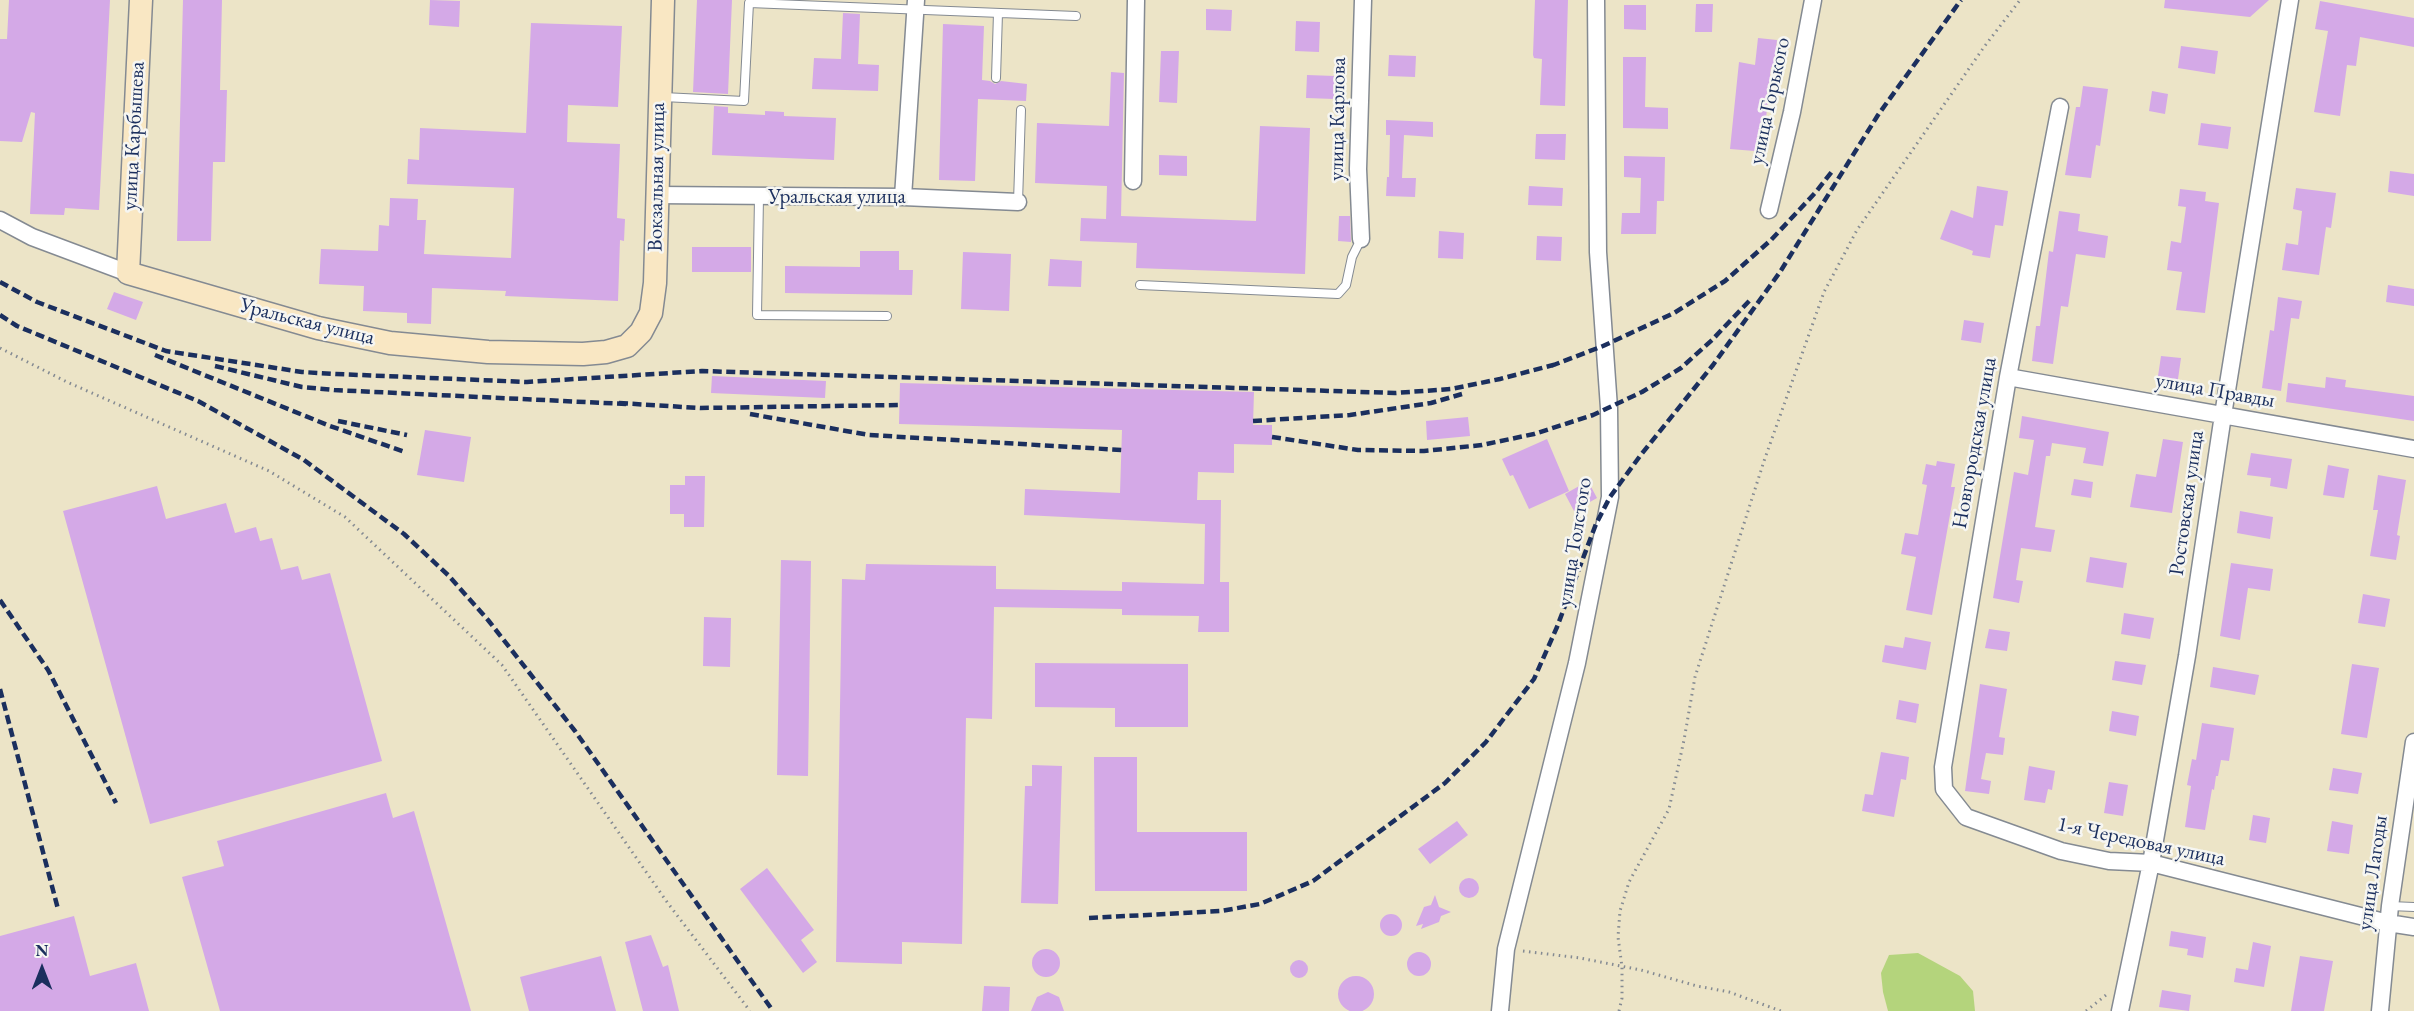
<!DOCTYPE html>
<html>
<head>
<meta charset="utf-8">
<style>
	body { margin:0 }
	#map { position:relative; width:2414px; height:1011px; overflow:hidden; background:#ece4c7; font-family:"EB Garamond",serif }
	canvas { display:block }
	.north { position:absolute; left:12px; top:939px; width:60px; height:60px; -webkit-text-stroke:4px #f6f6f2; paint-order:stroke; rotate:0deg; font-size:16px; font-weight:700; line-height:24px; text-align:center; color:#1b2f5e }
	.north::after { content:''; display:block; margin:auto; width:21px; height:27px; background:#1b2f5e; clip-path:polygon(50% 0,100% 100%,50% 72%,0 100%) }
</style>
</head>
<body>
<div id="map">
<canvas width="2414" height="1011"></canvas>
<div class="north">N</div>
</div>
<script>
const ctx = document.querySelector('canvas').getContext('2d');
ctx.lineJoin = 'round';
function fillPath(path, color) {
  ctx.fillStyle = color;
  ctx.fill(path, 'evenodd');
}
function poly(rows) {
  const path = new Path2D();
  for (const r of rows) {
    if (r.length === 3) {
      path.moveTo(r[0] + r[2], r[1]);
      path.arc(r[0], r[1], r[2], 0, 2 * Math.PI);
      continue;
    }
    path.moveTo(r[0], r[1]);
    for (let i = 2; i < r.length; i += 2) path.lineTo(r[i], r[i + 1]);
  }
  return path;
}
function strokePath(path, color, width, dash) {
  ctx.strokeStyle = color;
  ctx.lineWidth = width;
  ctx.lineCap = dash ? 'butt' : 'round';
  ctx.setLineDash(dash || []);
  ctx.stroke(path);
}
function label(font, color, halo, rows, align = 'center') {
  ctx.font = font + ' "EB Garamond",serif';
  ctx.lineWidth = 5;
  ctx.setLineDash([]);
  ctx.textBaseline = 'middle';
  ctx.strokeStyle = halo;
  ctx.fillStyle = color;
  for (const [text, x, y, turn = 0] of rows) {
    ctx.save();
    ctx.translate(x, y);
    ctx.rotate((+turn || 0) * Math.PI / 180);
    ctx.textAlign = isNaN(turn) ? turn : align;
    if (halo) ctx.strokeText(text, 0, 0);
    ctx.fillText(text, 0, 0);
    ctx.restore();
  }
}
fillPath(poly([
	[1918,953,1960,976,1973,991,1975,1011,1888,1011,1883,992,1881,973,1889,955]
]), '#b4d47c');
fillPath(poly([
	[9,0,110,0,99,210,65,208,64,215,30,214,35,113,31,112,22,142,0,141,0,39,7,39],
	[183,0,222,0,220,90,227,90,225,162,213,162,211,241,177,241],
	[430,0,460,1,459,27,429,25],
	[697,0,732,0,728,94,693,92],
	[1535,0,1568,0,1565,106,1540,105,1542,59,1534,58,1533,55],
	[2165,0,2269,0,2250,17,2164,8],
	[2320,1,2414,18,2414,47,2360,37,2356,66,2347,65,2340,116,2314,112,2328,31,2315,29],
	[1696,4,1713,4,1712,32,1695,32],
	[1624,5,1646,5,1646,30,1624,29],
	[1206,9,1232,10,1231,31,1206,30],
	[843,13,860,14,858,64,879,65,878,91,812,89,814,58,841,59],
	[1296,21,1320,22,1319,52,1295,51],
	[531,23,622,26,618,107,568,105,567,142,620,144,617,218,625,219,624,241,620,240,618,301,505,296,506,291,432,288,431,324,407,323,407,313,363,311,364,286,319,284,321,249,378,251,379,225,389,226,390,198,418,199,417,220,426,220,424,254,511,258,514,188,407,184,408,159,419,160,420,128,526,133],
	[943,24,984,26,982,80,990,81,995,84,1001,81,1027,84,1026,101,978,99,975,181,939,180],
	[1758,38,1777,40,1774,68,1771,67,1765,129,1769,130,1767,152,1730,149,1739,62,1755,65],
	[2181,46,2218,51,2215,74,2178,68],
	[1161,51,1179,51,1177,103,1159,102],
	[1389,55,1416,56,1415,77,1388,76],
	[1623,57,1646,57,1645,107,1668,108,1668,129,1623,128],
	[1111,72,1124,73,1121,216,1256,221,1260,126,1310,128,1305,274,1136,268,1137,243,1080,241,1081,218,1106,219,1107,186,1035,183,1037,123,1109,126],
	[1307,75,1335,76,1334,99,1306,98],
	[2083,86,2108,89,2100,146,2096,145,2091,178,2065,175,2076,107,2080,107],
	[2152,91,2168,94,2165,114,2149,111],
	[714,106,728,107,728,113,765,115,765,111,784,112,784,116,836,118,834,160,712,155],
	[1386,120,1433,122,1433,137,1404,135,1402,178,1416,178,1415,197,1386,196,1387,177,1389,177,1390,135,1386,135],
	[2201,123,2231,127,2228,149,2198,145],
	[1536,134,1566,134,1565,160,1535,159],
	[1159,155,1187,156,1187,176,1159,175],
	[1624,156,1665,157,1664,201,1657,201,1656,234,1621,234,1622,213,1640,213,1641,178,1624,177],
	[2390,171,2414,174,2414,196,2388,192],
	[1529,186,1563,188,1562,206,1528,205],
	[1977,186,2008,191,2003,226,1995,225,1990,258,1972,255,1973,251,1940,239,1951,210,1973,218],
	[2296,188,2336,193,2331,228,2326,227,2319,275,2282,270,2286,243,2298,245,2302,211,2293,209],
	[2180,189,2206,192,2205,201,2219,203,2205,313,2176,310,2182,272,2167,270,2171,241,2181,243,2186,207,2178,206],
	[2059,211,2080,214,2078,231,2108,236,2105,258,2076,254,2068,307,2061,306,2053,364,2032,361,2036,326,2040,326,2049,251,2053,252],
	[1339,216,1350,216,1351,242,1338,241],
	[1439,231,1464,233,1463,259,1438,258],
	[1537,236,1562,237,1561,261,1536,260],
	[692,247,751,247,751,272,692,272],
	[860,251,899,251,899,270,913,270,912,295,785,293,785,266,860,267],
	[963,252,1011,254,1009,311,961,309],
	[1050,259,1082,261,1081,287,1048,286],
	[2388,285,2414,289,2414,306,2386,302],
	[114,292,143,302,136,320,107,309],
	[2278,297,2302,301,2299,319,2291,318,2281,391,2262,388,2270,330,2274,331],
	[1964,320,1984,323,1981,343,1961,340],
	[2161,356,2181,358,2177,386,2157,383],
	[712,376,826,381,825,398,711,393],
	[2326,377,2346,380,2345,387,2414,396,2414,421,2286,402,2288,383,2325,388],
	[900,383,1254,392,1253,425,1272,425,1272,445,1234,444,1234,473,1198,472,1197,500,1221,500,1220,582,1229,582,1229,632,1198,632,1199,616,1122,615,1122,609,994,607,992,719,966,718,962,944,902,942,902,964,836,962,842,579,865,580,866,564,996,566,996,589,1122,591,1122,582,1204,584,1205,524,1024,515,1025,489,1120,493,1122,430,899,424],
	[2022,416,2109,432,2103,466,2083,463,2086,448,2052,443,2050,456,2046,456,2035,527,2055,530,2051,552,2021,548,2016,580,2023,581,2019,603,1993,598,2014,472,2028,475,2034,440,2019,438],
	[1468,417,1470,436,1427,440,1426,421],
	[425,430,471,437,464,482,417,475],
	[1547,439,1569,491,1529,509,1513,475,1510,476,1502,459],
	[2163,439,2183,442,2172,513,2130,507,2136,474,2156,477],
	[2251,453,2292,459,2287,489,2270,486,2271,478,2247,475],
	[1937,461,1955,464,1951,487,1955,487,1932,615,1906,610,1916,557,1901,554,1905,533,1918,535,1927,485,1922,484,1926,464,1936,466],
	[2328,465,2349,469,2344,498,2323,495],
	[2378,475,2406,480,2397,535,2400,536,2396,560,2370,556,2378,510,2373,510],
	[685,476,705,476,704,527,684,527,684,514,670,514,670,485,685,485],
	[2074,479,2093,482,2091,498,2071,495],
	[1588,481,1597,498,1574,511,1565,494],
	[157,486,166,519,226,503,235,533,256,527,260,541,272,538,281,570,298,566,302,580,330,573,382,761,150,824,63,511],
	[2240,511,2273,517,2270,539,2237,533],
	[2090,557,2127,563,2123,588,2086,582],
	[781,560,811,561,808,776,777,775],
	[2231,563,2273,569,2270,591,2248,588,2240,640,2220,636],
	[2363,594,2390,599,2385,627,2358,623],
	[2124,613,2154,618,2150,639,2121,634],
	[704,617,731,618,730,667,703,666],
	[1989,629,2010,632,2007,651,1985,648],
	[1905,637,1931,642,1926,670,1882,662,1885,645,1903,648],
	[2115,661,2146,665,2142,685,2112,680],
	[1035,663,1188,664,1188,727,1115,727,1115,708,1035,707],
	[2352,664,2379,668,2367,738,2341,734],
	[2213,667,2259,675,2255,695,2210,687],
	[1980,684,2007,689,1999,737,2005,738,2003,755,1986,753,1981,779,1991,781,1989,794,1965,791],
	[1899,700,1919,704,1916,723,1896,719],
	[2112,711,2139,716,2136,736,2109,731],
	[2202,723,2234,728,2229,761,2221,760,2218,776,2216,776,2214,790,2212,789,2205,830,2185,827,2191,786,2187,785,2192,759,2196,760],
	[1881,752,1909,757,1906,780,1901,779,1894,817,1862,811,1865,794,1873,795],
	[1094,757,1137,757,1137,832,1247,832,1247,891,1095,891],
	[1032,765,1062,766,1058,904,1021,903,1025,786,1032,786],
	[2029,766,2055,771,2052,790,2048,789,2045,803,2024,800],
	[2333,768,2362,773,2358,794,2329,790],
	[2109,782,2128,785,2123,816,2104,813],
	[386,793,393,818,414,811,471,1011,220,1011,182,877,224,866,217,841],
	[2253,815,2270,818,2266,843,2249,840],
	[1457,821,1468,835,1430,864,1418,849],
	[2332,821,2353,825,2349,854,2327,851],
	[767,868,814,930,801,940,817,962,803,973,740,889],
	[1469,888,10],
	[1435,895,1439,907,1451,912,1441,916,1439,922,1421,929,1423,924,1416,926,1424,907,1431,905],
	[1391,925,11],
	[74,916,90,976,136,963,149,1011,0,1011,0,936],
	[2171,931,2206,937,2203,958,2187,955,2188,949,2169,946],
	[651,935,663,967,668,965,679,1011,643,1011,625,942],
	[2253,942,2271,946,2264,987,2234,982,2236,968,2248,970],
	[1046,963,14],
	[1419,964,12],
	[601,956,616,1011,529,1011,520,977],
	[2300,956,2333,961,2324,1011,2291,1011],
	[1299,969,9],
	[1356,994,18],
	[984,986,1010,987,1009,1011,982,1011],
	[2162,990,2191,995,2189,1011,2159,1007],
	[1048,992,1059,997,1064,1011,1031,1011,1037,997]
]), '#d4a9e7');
const lane = poly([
	[996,78,998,13],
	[663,97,744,101,749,3,1076,16],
	[759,197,757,315,887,316],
	[1018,202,1021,110],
	[1140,285,1338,294,1346,285,1352,257,1361,239],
	[2390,906,2414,907]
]);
const street = poly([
	[2060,107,2008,377,1943,767,1944,789,1966,817,2061,851,2109,861,2151,863,2388,923,2414,927],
	[1133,181,1136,0],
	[656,195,903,197,1018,202],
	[903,197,916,0],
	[1769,210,1792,112,1813,0],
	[0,220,32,237,128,273],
	[1361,239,1358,169,1363,0],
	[2008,377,2414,449],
	[1500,1011,1506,949,1577,663,1610,497,1609,408,1598,252,1596,0],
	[2120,1011,2151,863,2187,656,2223,415,2290,0],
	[2380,1011,2390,906,2414,742]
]);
const secondary = poly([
	[141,0,128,273,318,328,390,343,488,352,583,354,606,352,627,346,641,332,651,313,655,283,663,0]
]);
strokePath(lane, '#848a92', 10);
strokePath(street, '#848a92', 19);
strokePath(secondary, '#848a92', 25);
strokePath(poly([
	[0,348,67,382,269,471,345,517,502,665,667,902,750,1011],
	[1523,951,1580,958,1641,970,1697,986,1729,992,1781,1011],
	[1619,1011,1622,998,1622,967,1618,937,1620,911,1629,882,1669,809,1684,740,1695,677,1764,461,1824,292,1857,230,1984,47,2020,0],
	[2086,1011,2106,995]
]), '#848a92', 3, [1.5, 4.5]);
strokePath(lane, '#fff', 8);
strokePath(street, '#fff', 16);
strokePath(secondary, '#f9e7c3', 22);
strokePath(poly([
	[0,282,37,302,166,351,302,372,336,374,527,382,702,371,1395,393,1451,389,1500,379,1557,364],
	[0,315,17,326,198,401,304,460,404,534,448,575,488,620,575,731,773,1011],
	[155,355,330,426,405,452],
	[215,366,302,387,334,390,626,404],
	[1551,366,1603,346,1674,313,1725,281,1771,240,1815,193,1834,169],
	[619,403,700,408,899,405],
	[750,414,869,435,1122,450],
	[338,421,407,435],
	[1253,421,1350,415,1431,403,1462,394],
	[1272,437,1358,450,1424,451,1482,445,1534,434,1593,415,1642,392,1681,368,1712,340,1751,299],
	[0,600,48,670,116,803],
	[0,689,58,909],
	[1089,918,1221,911,1260,904,1313,881,1445,783,1486,742,1534,679,1557,627,1596,524,1610,497,1640,456,1713,365,1780,272,1878,115,1961,0]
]), '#1b2f5e', 4.5, [9, 4.5]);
label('21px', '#1b2f5e', '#f6f6f2', [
	["улица Горького",1770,101,-78],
	["улица Карлова",1338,119,-89],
	["улица Карбышева",134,136,-87],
	["Вокзальная улица",657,177,-89],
	["Уральская улица",837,197],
	["Уральская улица",307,322,14],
	["улица Правды",2215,391,10],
	["Новгородская улица",1975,443,-80],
	["Ростовская улица",2187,503,-82],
	["улица Толстого",1575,542,-81],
	["1-я Чередовая улица",2141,842,12],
	["улица Лагоды",2373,873,-82]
]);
</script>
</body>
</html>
